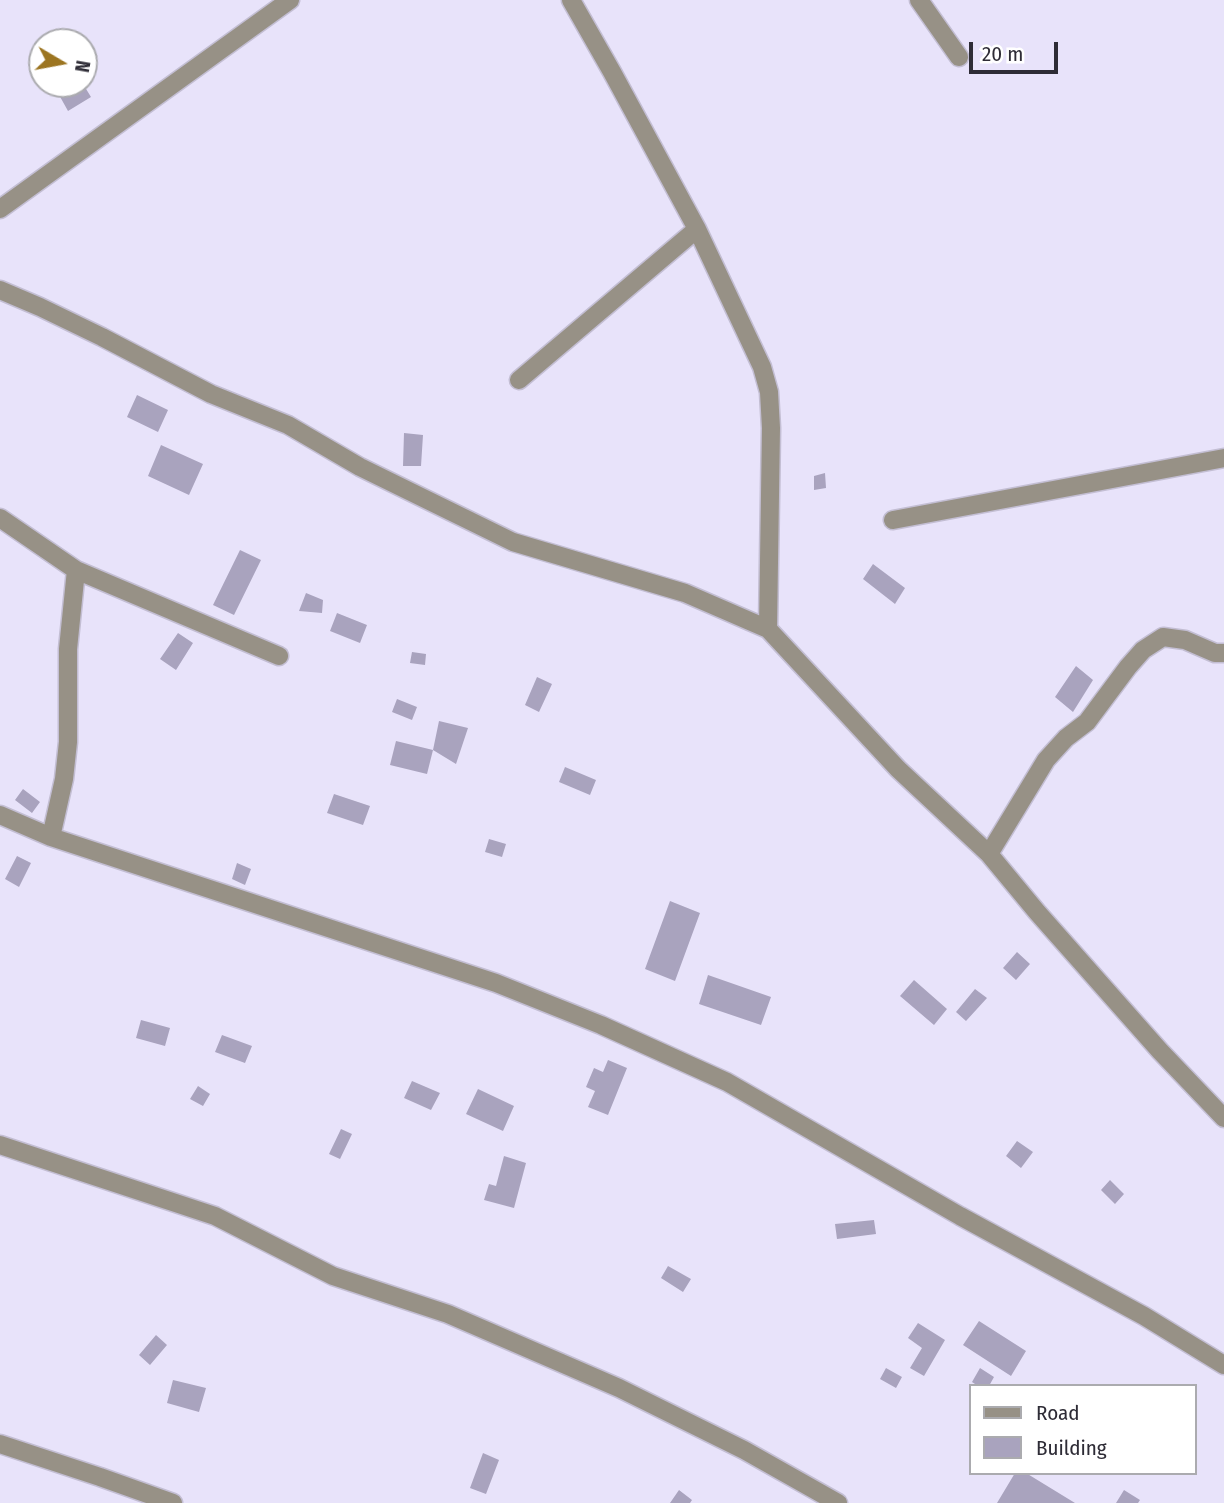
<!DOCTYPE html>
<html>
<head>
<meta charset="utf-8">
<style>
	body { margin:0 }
	#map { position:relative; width:1224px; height:1503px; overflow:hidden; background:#e8e3fa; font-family:"Fira Sans Condensed",sans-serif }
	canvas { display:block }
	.legend { position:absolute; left:969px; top:1384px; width:228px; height:91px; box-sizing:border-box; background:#fff; border:2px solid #ababaf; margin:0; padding:9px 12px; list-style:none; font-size:21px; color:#2e2c36 }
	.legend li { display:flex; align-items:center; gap:14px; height:35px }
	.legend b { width:35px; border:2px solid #ababaf }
	.north { position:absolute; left:28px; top:28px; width:70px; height:70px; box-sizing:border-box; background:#fff; border:2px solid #ababaf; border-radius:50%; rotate:100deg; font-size:19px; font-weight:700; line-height:28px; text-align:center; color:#2e2c36 }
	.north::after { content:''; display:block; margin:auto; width:24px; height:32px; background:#9c7521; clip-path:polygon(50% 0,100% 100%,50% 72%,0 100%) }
	.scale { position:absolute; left:969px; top:42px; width:89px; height:32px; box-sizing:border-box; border:4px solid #2e2c36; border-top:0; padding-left:9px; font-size:21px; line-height:24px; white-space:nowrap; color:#2e2c36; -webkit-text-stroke:5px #fff; paint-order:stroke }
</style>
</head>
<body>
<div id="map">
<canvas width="1224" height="1503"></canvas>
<ul class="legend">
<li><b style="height:9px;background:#979186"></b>Road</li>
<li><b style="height:19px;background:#a9a3be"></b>Building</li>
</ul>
<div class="north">N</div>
<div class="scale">20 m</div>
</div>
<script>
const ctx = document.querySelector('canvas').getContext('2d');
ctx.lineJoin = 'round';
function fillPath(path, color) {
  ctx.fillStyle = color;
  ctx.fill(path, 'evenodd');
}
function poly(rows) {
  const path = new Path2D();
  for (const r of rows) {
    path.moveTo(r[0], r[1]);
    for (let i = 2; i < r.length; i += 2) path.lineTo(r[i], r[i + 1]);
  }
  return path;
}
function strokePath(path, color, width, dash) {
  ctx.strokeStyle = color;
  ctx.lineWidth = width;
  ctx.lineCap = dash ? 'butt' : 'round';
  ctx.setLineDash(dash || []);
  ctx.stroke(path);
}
fillPath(poly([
	[53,84,83,84,91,97,68,111],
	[137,395,168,410,158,432,127,417],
	[404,433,423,435,421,466,403,466],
	[161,445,203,464,189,495,148,476],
	[825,473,826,488,814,490,814,476],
	[240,550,261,560,234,615,213,605],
	[873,564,905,588,895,604,863,579],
	[306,593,323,600,322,613,299,611],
	[337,613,367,625,360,643,330,631],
	[178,633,193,643,176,670,160,659],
	[412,652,426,654,425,665,410,663],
	[1076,666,1093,680,1073,712,1055,697],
	[537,677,552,684,539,712,525,705],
	[397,699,417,707,412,720,392,712],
	[439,721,468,728,456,764,433,750],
	[396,741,433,750,427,774,390,765],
	[565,767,596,780,590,795,559,782],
	[23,789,40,802,32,813,15,800],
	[334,794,370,806,363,825,327,813],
	[489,839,506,844,502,857,485,852],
	[17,856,31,863,19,887,5,879],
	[237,863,251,869,245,885,232,879],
	[670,901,700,913,675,981,645,969],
	[1017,952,1030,964,1016,980,1003,968],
	[708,975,771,997,761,1025,699,1004],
	[914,980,947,1009,934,1025,900,996],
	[975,989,987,998,966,1021,956,1012],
	[141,1020,170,1028,165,1046,136,1038],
	[222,1035,252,1046,245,1063,215,1052],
	[608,1060,627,1068,608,1115,588,1107,595,1091,586,1087,594,1068,603,1072],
	[412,1081,440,1093,431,1110,404,1098],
	[198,1086,210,1094,203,1106,190,1099],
	[478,1089,514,1106,503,1131,466,1114],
	[341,1129,352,1134,340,1159,329,1154],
	[1017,1141,1033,1152,1021,1168,1006,1156],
	[504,1156,526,1163,514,1208,484,1200,489,1184,496,1186],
	[1110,1180,1124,1194,1115,1204,1101,1190],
	[874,1220,876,1234,837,1239,835,1224],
	[668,1266,691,1279,683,1292,661,1278],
	[979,1321,1026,1351,1011,1376,963,1345],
	[918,1323,945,1340,924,1376,910,1368,922,1348,908,1338],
	[156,1335,167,1345,150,1365,139,1355],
	[886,1368,902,1377,896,1388,880,1379],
	[980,1368,994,1377,989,1386,978,1386,972,1382],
	[173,1380,206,1388,199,1412,167,1403],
	[483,1453,499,1460,486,1494,470,1488],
	[1015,1473,1026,1473,1075,1503,997,1503],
	[679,1490,692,1500,690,1503,670,1503],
	[1124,1490,1140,1500,1138,1503,1116,1503]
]), '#a9a3be');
const minor = poly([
	[571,0,612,72,697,229,762,367,769,392,771,428,768,629],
	[919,0,959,57],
	[0,209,290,0],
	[0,290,40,307,102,337,211,394,288,425,360,467,513,542,685,593,768,629,898,769,989,854,1037,912,1160,1051,1224,1118],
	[519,380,697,229],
	[0,518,76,570,68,649,68,742,64,779,51,837],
	[893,520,1224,458],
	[76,570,279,656],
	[0,815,51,837,496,983,601,1025,727,1082,960,1216,1144,1316,1224,1365],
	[989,854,1046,760,1066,738,1087,722,1128,667,1143,650,1163,637,1185,640,1215,653,1224,653],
	[0,1145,215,1216,333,1276,448,1314,619,1388,744,1450,838,1503],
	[0,1444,100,1477,173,1503]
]);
strokePath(minor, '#c3bed3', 21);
strokePath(minor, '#979186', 18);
</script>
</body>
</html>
